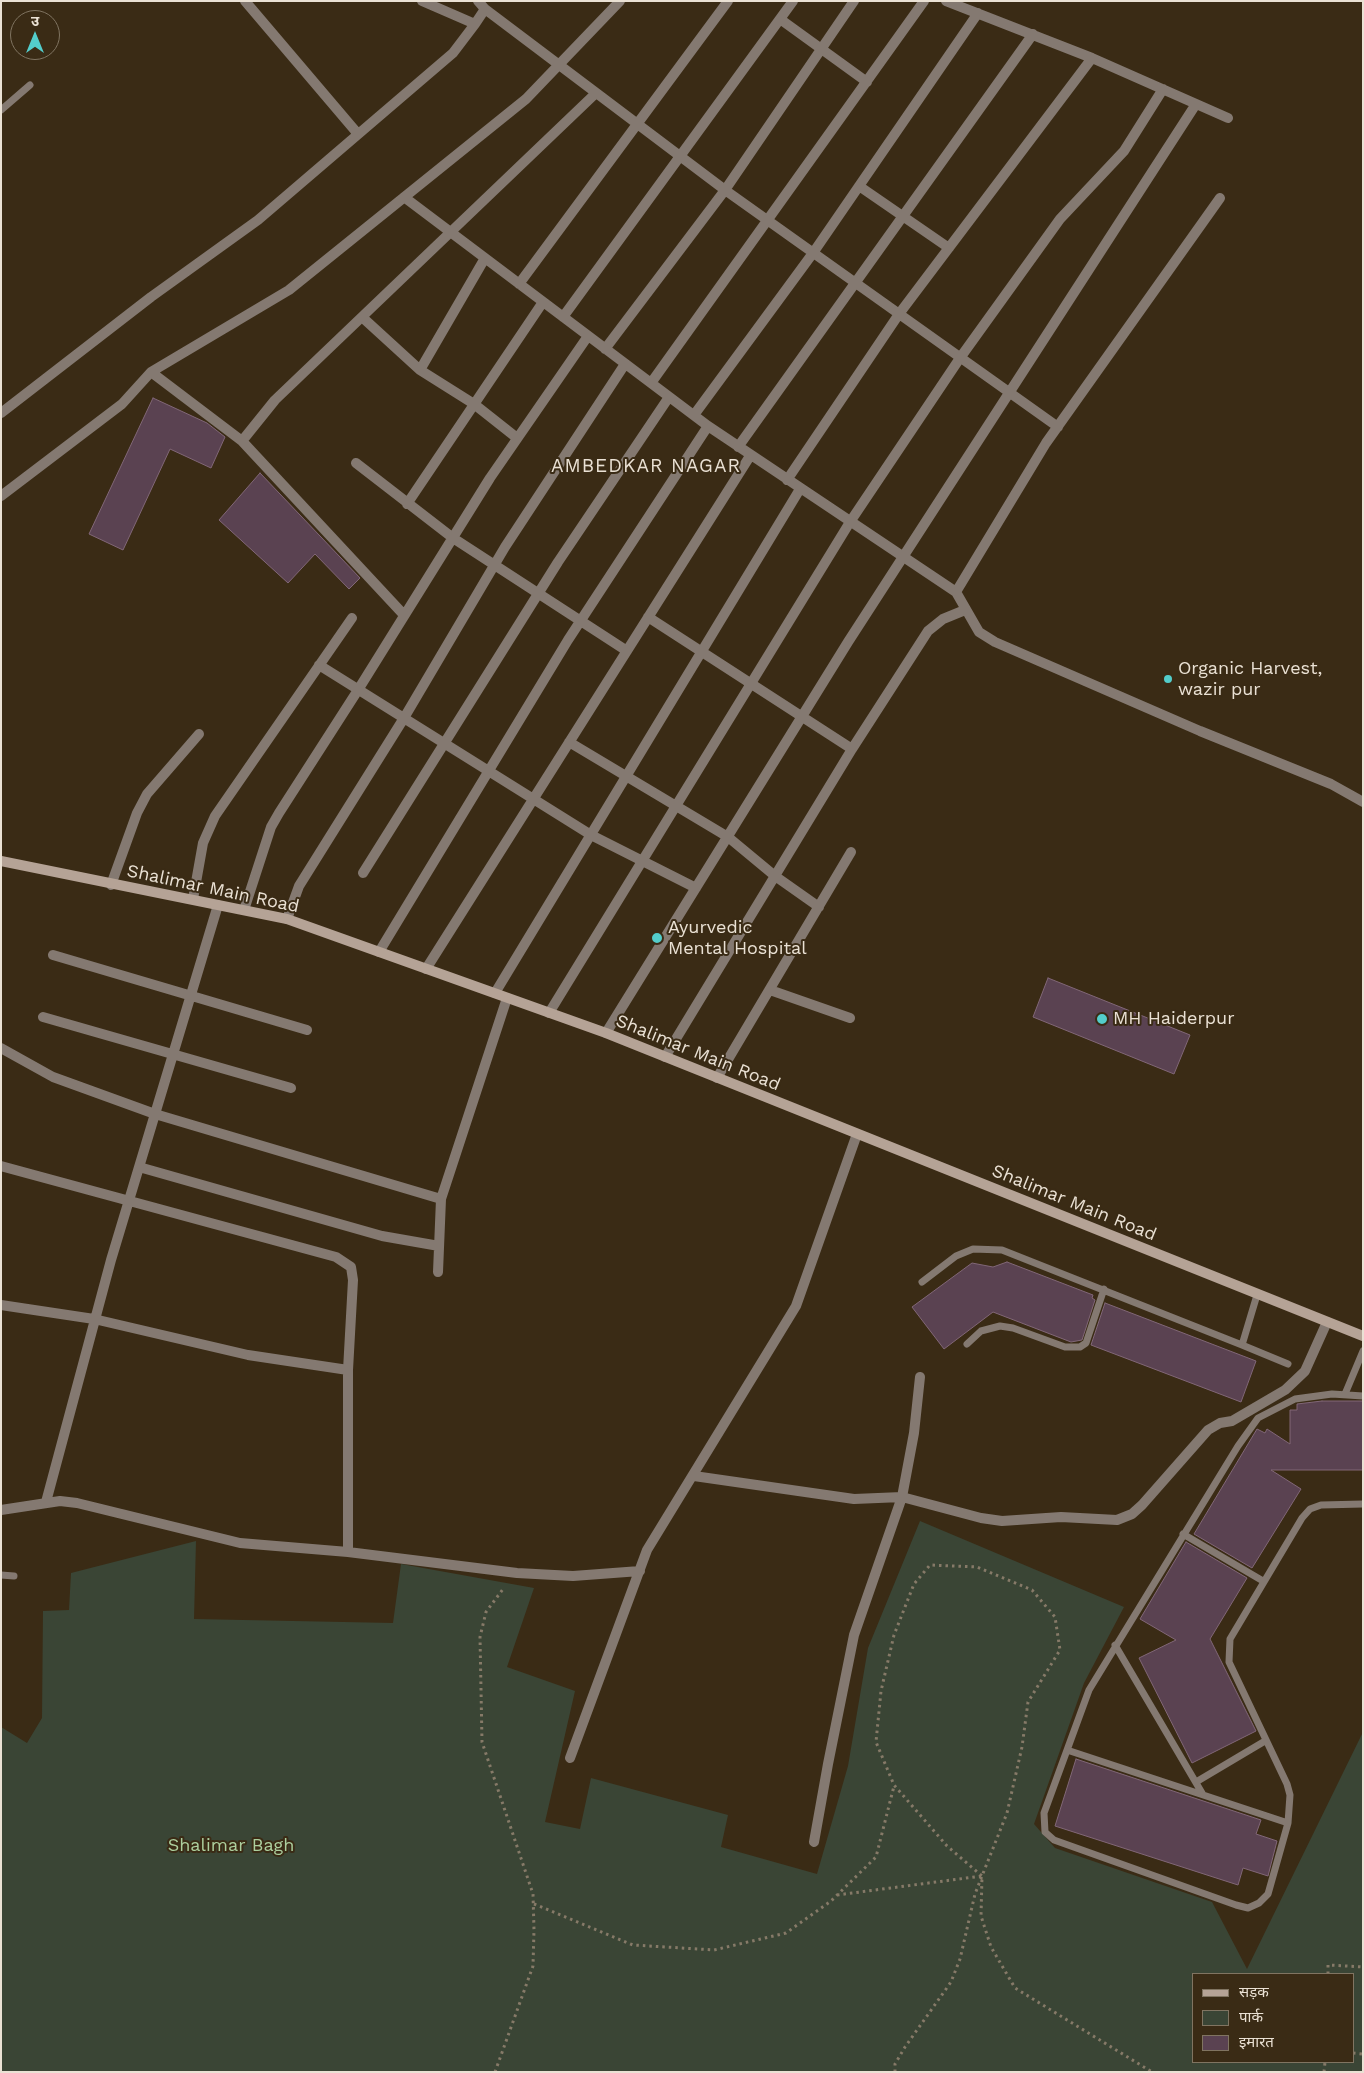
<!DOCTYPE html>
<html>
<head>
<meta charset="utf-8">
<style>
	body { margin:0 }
	#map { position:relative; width:1364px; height:2073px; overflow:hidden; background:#3a2b15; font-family:"Work Sans","Noto Sans Devanagari",sans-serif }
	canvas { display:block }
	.frame { position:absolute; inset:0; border:2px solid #eae1d4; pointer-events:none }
	.legend { position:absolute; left:1192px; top:1973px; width:162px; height:90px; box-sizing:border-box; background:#3a2b15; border:1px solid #807461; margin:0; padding:6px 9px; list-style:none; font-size:15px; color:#eae1d4 }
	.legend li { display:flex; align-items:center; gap:10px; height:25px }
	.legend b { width:25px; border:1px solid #807461 }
	.north { position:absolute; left:10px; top:10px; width:50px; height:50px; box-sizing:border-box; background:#3a2b15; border:1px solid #807461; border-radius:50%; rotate:0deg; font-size:14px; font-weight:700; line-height:20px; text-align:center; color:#eae1d4 }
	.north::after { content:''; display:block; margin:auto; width:18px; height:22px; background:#53cdcb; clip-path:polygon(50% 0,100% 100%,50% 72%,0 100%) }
</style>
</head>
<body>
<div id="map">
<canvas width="1364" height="2073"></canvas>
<div class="frame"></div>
<ul class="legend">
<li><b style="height:6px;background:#b5a396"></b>सड़क</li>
<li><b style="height:14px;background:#3a4535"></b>पार्क</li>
<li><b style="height:14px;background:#5a4251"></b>इमारत</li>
</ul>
<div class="north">उ</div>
</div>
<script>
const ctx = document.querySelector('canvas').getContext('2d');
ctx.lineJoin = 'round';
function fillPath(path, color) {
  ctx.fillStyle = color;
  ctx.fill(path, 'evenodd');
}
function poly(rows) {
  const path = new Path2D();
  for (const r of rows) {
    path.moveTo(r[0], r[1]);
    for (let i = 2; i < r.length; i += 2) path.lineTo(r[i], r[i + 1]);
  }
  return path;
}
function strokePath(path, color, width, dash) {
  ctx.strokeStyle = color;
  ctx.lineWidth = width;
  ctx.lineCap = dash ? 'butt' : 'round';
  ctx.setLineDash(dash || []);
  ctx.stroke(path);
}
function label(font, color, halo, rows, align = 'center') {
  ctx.font = font + ' "Work Sans",sans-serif';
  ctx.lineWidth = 4;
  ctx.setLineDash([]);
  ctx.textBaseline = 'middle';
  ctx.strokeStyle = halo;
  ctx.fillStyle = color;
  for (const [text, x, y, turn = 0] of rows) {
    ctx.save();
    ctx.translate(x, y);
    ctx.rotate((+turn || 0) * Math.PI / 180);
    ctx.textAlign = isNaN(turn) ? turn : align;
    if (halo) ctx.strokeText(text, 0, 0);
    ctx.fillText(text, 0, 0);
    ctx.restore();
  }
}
fillPath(poly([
	[920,1521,1124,1607,1084,1683,1034,1824,1055,1848,1212,1902,1247,1969,1363,1732,1363,2072,1,2072,1,1727,27,1743,42,1718,43,1611,69,1610,71,1573,196,1541,194,1619,393,1623,401,1564,534,1588,507,1667,575,1691,545,1822,580,1829,591,1778,728,1815,721,1847,817,1874,848,1766,868,1648],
	[1193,1974,1353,1974,1353,2062,1193,2062]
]), '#3a4535');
const building = poly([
	[153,398,207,423,225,437,211,468,170,449,123,550,89,534,153,398],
	[260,473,360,578,349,589,315,554,288,583,219,520,260,473],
	[1048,978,1190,1035,1174,1074,1033,1017,1048,978],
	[1007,1262,1093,1295,1092,1298,1095,1300,1082,1340,1071,1342,993,1312,944,1349,912,1307,972,1263,993,1267,1007,1262],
	[1105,1303,1256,1361,1241,1402,1091,1345,1105,1303],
	[1322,1401,1363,1401,1363,1470,1271,1470,1301,1489,1252,1568,1194,1534,1257,1429,1265,1433,1267,1429,1290,1444,1290,1410,1297,1410,1297,1404,1322,1401],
	[1186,1542,1247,1578,1210,1639,1256,1731,1192,1763,1139,1658,1176,1640,1140,1619,1186,1542],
	[1076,1759,1261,1820,1256,1834,1277,1841,1268,1876,1243,1868,1238,1885,1055,1826,1076,1759]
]);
fillPath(building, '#5a4251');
strokePath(building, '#816777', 1);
strokePath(poly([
	[837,1895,982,1876],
	[534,1904,633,1945,714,1950,786,1933,831,1901,876,1857,894,1786],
	[1328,1974,1328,1965,1363,1967],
	[1353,2053,1363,2054],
	[495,2072,533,1966,534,1930,533,1894,482,1742,480,1637,486,1612,503,1589],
	[895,2072,895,2064,905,2047,951,1982,960,1959,975,1894,982,1876,1007,1813,1022,1747,1028,1702,1060,1650,1055,1617,1032,1590,977,1567,930,1565,914,1584,894,1635,881,1691,876,1742,894,1785,947,1846,982,1876,981,1916,991,1947,1015,1988,1152,2072],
	[1324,2072,1325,2062]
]), '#867a68', 3, [2.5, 4]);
strokePath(poly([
	[1,110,30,85],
	[922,1282,956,1256,973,1249,1002,1250,1242,1345,1257,1295],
	[967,1344,981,1331,1000,1326,1013,1328,1065,1347,1080,1347,1086,1343,1104,1289],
	[1242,1345,1288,1364],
	[1345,1394,1363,1351],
	[1363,1396,1332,1394,1295,1399,1258,1418,1238,1446,1089,1690,1044,1813,1045,1832,1054,1840,1236,1905,1248,1908,1259,1903,1268,1894,1288,1823,1290,1795,1287,1784,1229,1662,1230,1639,1302,1518,1310,1509,1321,1505,1363,1504],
	[1183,1534,1263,1581],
	[1,1575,14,1576],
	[1115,1645,1202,1793],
	[1067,1750,1288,1823],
	[1196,1782,1265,1741]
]), '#847971', 7);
strokePath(poly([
	[245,1,358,134],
	[422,1,475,24,485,9],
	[478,1,485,9,725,190,1058,427],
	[946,1,1092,58,1228,118],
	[780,19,867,82],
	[859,186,949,248],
	[404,197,708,426,956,592,979,632,995,642,1200,731,1331,784,1363,802],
	[519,284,728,1],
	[362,317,420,370,474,404,517,438],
	[563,317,793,1],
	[605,349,725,190,854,1],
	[420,370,485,258],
	[151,372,242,441,404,615],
	[651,383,924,1],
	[1,413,151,297,258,220,453,53,475,24],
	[694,415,813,253,978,13],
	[242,441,275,400,596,93],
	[738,447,1033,34],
	[356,463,453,538,627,651],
	[787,480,899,314,1092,58],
	[1,496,122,404,151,372,289,290,526,99,620,1],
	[407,504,543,302],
	[956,592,1046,443,1220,198],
	[648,617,852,749],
	[319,665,591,835,696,888],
	[569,742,728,837,775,876,819,907],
	[363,873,558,562,669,397],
	[111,885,137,813,147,794,199,734],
	[193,899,203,843,215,816,352,618],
	[244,910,271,827,279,813,358,690,490,478,588,336],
	[287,919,299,886,404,718,505,547,625,364],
	[379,952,568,640,708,426],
	[53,955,307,1030],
	[426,969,750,456],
	[770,990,850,1018],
	[495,993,800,489],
	[549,1013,850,522,960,358,1060,219,1124,151,1163,89],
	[43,1017,291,1088],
	[606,1033,848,642,1196,104],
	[1,1048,53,1077,155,1114,441,1199],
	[665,1057,852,749,928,631,943,619,965,610],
	[717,1078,851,852],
	[1,1166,336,1257,351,1267,353,1280,348,1370,348,1552],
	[139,1167,382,1236,439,1246],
	[438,1272,441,1199,507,998],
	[1,1305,94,1319,248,1355,348,1370],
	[694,1476,854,1499,902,1497,981,1518,1002,1521,1061,1517,1117,1520,1132,1514,1142,1505,1208,1430,1220,1423,1232,1421,1285,1390,1305,1371,1327,1322],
	[46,1502,111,1260,218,905],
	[1,1510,60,1501,77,1503,240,1543,348,1552,517,1573,573,1576,640,1571],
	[570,1758,647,1550,796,1306,857,1134],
	[814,1842,828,1764,854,1635,902,1497,914,1433,920,1377]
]), '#847971', 10);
strokePath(poly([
	[1,861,287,919,606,1033,1363,1336]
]), '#b5a396', 10);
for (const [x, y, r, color] of [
	[1168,679,5,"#53cdcb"],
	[657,938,6,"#53cdcb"],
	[1102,1019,6,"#53cdcb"]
]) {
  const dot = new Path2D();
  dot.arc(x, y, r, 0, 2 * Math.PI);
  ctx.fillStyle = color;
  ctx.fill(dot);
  strokePath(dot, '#3a2b15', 2);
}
label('18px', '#eae1d4', '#3a2b15', [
	["Organic Harvest,",1178,669],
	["wazir pur",1178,690],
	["Ayurvedic",668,928],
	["Mental Hospital",668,949],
	["MH Haiderpur",1113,1019]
], 'left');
label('18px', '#eae1d4', '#3a2b15', [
	["Shalimar Main Road",213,889,12],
	["Shalimar Main Road",698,1053,22],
	["Shalimar Main Road",1074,1203,22]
]);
label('18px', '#accf9e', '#3a2b15', [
	["Shalimar Bagh",231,1846]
]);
ctx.letterSpacing = '1px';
label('19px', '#eae1d4', '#3a2b15', [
	["AMBEDKAR NAGAR",646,466]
]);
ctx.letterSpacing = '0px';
</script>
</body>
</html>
